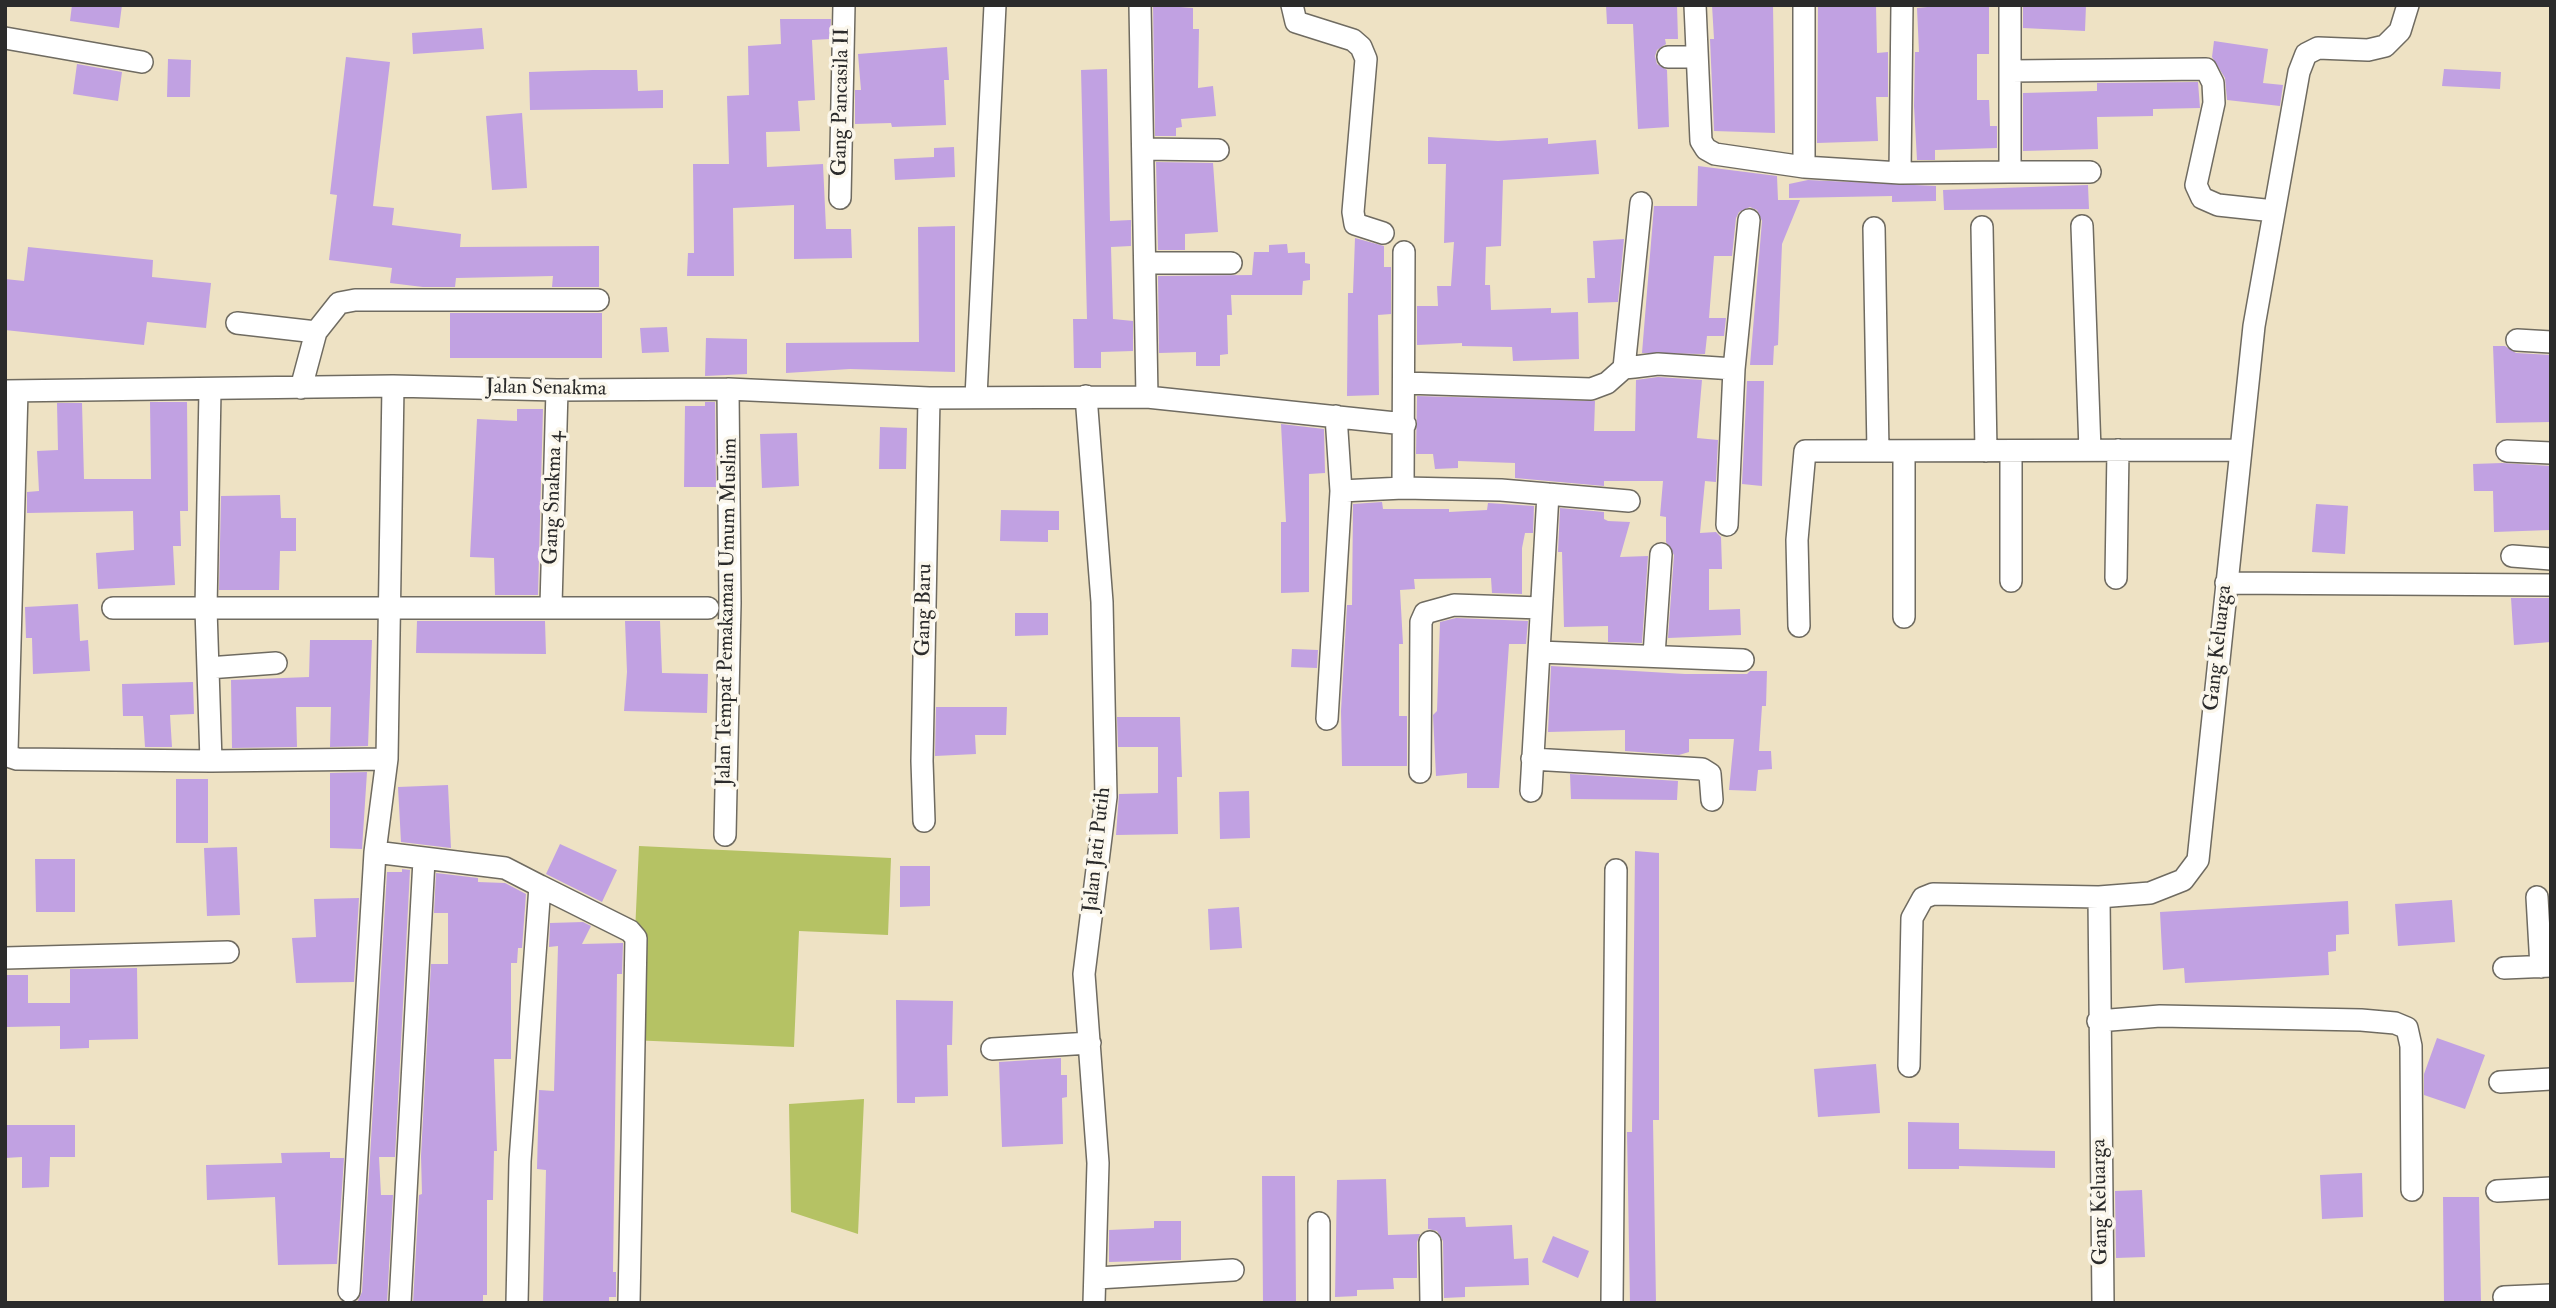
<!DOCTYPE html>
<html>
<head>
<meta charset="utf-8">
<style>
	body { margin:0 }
	#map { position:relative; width:2556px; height:1308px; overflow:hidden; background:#eee2c4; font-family:"IM FELL Double Pica",serif }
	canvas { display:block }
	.frame { position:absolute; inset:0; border:7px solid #2b2b2b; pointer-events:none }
</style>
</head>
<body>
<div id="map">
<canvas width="2556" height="1308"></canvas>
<div class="frame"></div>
</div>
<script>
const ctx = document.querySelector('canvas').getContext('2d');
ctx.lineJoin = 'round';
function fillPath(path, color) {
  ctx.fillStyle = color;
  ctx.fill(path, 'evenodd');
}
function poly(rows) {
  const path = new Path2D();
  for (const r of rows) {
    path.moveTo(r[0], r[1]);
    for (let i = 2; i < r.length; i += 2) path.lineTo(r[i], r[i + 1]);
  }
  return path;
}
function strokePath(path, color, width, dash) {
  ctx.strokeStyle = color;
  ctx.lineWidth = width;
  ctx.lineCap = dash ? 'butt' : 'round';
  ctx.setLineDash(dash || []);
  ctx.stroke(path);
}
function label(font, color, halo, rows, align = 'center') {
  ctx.font = font + ' "IM FELL Double Pica",serif';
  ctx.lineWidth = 7;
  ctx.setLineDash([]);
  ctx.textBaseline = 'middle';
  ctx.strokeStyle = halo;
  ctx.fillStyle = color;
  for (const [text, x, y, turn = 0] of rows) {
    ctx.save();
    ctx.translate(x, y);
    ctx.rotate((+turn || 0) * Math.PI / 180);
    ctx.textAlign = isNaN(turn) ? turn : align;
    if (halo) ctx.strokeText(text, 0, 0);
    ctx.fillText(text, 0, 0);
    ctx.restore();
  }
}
fillPath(poly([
	[639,846,891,858,888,935,799,931,794,1047,630,1040],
	[864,1099,858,1234,791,1212,789,1104]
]), '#b5c264');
fillPath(poly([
	[72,5,122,5,119,28,70,21],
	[1153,5,1193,8,1193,29,1199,29,1198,88,1213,86,1216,116,1181,119,1182,127,1176,128,1176,136,1155,136],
	[1606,5,1677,5,1678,39,1665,39,1666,44,1657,50,1655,56,1657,64,1667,70,1669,127,1638,129,1633,24,1607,24],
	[1712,5,1773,5,1775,133,1714,131,1710,39,1714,39],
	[1818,5,1876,5,1877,53,1888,52,1888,97,1876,97,1878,141,1817,143],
	[1948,5,1989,5,1989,54,1977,54,1977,100,1989,100,1990,126,1997,126,1997,148,1935,150,1935,160,1917,160,1914,106,1915,52,1919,52,1917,8],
	[2023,5,2086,5,2085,31,2023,28],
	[780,19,831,19,830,39,812,40,815,100,798,101,800,131,766,132,767,167,823,164,826,229,851,229,852,258,794,259,794,205,733,208,734,276,687,276,688,253,694,253,693,164,729,164,727,96,749,95,748,46,781,44],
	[482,28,484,49,413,54,412,33],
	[2214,41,2268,49,2263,83,2283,85,2280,106,2227,100,2225,78,2212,57],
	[947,47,949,80,944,80,946,125,892,127,891,123,855,124,855,90,861,90,858,54],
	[346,57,390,62,373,206,394,208,392,225,461,234,460,247,599,246,599,287,552,287,553,276,456,278,455,287,423,287,390,283,392,268,329,260,337,195,330,194],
	[168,59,191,60,190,97,167,97],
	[77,64,122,72,118,101,73,94],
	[1107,69,1110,221,1131,220,1131,246,1111,247,1113,319,1133,321,1133,351,1101,352,1101,368,1074,368,1073,319,1087,319,1081,70],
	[2444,69,2501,72,2500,89,2442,86],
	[593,70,637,70,638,91,663,90,663,108,530,110,529,72],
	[2198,82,2200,108,2153,109,2153,116,2097,117,2098,149,2023,151,2023,93,2097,91,2097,83],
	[522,113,527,188,492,190,486,116],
	[1428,137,1498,141,1548,138,1548,144,1596,140,1599,174,1503,180,1501,246,1486,247,1485,285,1490,285,1491,310,1551,308,1551,313,1578,312,1579,359,1513,361,1512,347,1462,346,1462,343,1417,345,1417,306,1438,306,1437,286,1451,286,1454,242,1444,243,1446,164,1428,164],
	[954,147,955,177,895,180,894,159,934,157,934,148],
	[1156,162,1213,163,1218,232,1185,234,1185,250,1158,250],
	[1698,166,1777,176,1778,200,1800,200,1782,244,1778,345,1774,346,1773,365,1750,365,1762,221,1757,210,1750,207,1739,212,1736,218,1732,256,1714,256,1709,318,1726,318,1724,336,1707,336,1705,354,1642,353,1654,206,1697,206],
	[1808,180,1936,186,1936,201,1892,202,1892,196,1789,198,1789,184],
	[2088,185,2089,209,1944,210,1943,190],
	[955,226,955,372,850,369,786,373,786,343,919,342,918,227],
	[1355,238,1384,246,1384,267,1391,267,1391,314,1378,315,1379,395,1347,396,1348,293,1353,293],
	[1624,239,1618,302,1588,303,1587,278,1595,278,1593,241],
	[1287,244,1288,253,1305,252,1305,263,1310,264,1310,280,1303,281,1302,295,1231,295,1232,315,1227,315,1228,354,1220,355,1220,366,1196,366,1196,352,1159,353,1158,276,1252,275,1254,252,1269,252,1269,245],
	[28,247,153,260,152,277,211,283,206,328,147,322,144,345,5,330,5,279,24,281],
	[450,313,602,313,602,358,450,358],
	[667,327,669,352,642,353,640,328],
	[706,338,747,339,747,374,705,376],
	[2493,346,2505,346,2516,353,2551,355,2551,422,2496,423],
	[1658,377,1702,380,1697,438,1718,440,1716,482,1705,481,1700,533,1716,532,1721,537,1722,569,1709,569,1709,610,1740,609,1741,635,1668,638,1674,555,1666,542,1666,517,1660,516,1663,481,1604,481,1604,486,1515,478,1515,463,1458,461,1458,468,1435,469,1433,454,1416,454,1417,396,1595,401,1594,431,1635,431,1636,380],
	[1747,381,1764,381,1762,486,1742,484],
	[150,402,187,402,188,511,180,511,181,546,173,546,175,585,98,589,96,553,134,550,133,511,27,513,27,492,39,491,37,451,58,450,57,403,82,403,84,479,151,479],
	[705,402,715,402,716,487,684,487,685,406,705,406],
	[517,409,543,409,538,595,495,595,494,558,470,557,477,419,517,421],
	[1281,424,1324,429,1325,473,1309,474,1309,592,1281,593,1281,522,1286,522],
	[880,427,907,428,906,469,879,469],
	[797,433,799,486,762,488,760,434],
	[2502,463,2551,466,2550,530,2494,532,2493,491,2474,491,2473,464],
	[280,495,281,518,296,518,296,551,280,551,279,590,219,590,221,496],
	[1382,502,1383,509,1449,509,1449,512,1487,510,1488,503,1534,506,1533,533,1525,533,1522,548,1522,594,1492,593,1491,578,1414,579,1415,589,1400,590,1403,644,1399,644,1399,716,1407,716,1407,766,1342,766,1341,711,1347,605,1352,605,1353,504],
	[2316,504,2348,506,2345,554,2312,552],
	[1560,508,1604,512,1604,519,1608,521,1630,522,1620,557,1648,556,1642,643,1608,642,1608,626,1564,627,1562,552,1558,552],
	[1001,510,1059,511,1059,530,1048,530,1048,542,1000,541],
	[2511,598,2551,598,2551,642,2514,645],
	[78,604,80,641,88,640,90,671,33,674,32,638,26,638,25,607],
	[1015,613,1048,613,1048,635,1015,636],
	[1456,618,1528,621,1526,644,1509,644,1499,788,1467,788,1467,773,1436,776,1433,715,1437,711,1440,622],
	[417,621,545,621,546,654,416,653],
	[625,621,660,621,662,673,708,674,707,713,624,711,627,672],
	[310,640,372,640,368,746,330,747,331,707,296,707,297,747,232,748,231,680,309,677],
	[1292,649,1318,650,1317,668,1291,667],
	[1551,666,1685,674,1747,674,1750,671,1767,671,1766,706,1762,706,1759,751,1771,751,1772,769,1758,770,1756,791,1729,790,1734,739,1689,739,1689,752,1679,755,1625,751,1625,730,1548,732],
	[193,682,194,714,170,715,172,747,145,747,143,716,123,716,122,684],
	[936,707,1007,707,1006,735,975,735,976,754,935,756],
	[1117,717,1180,717,1182,777,1177,777,1178,834,1116,835,1119,794,1158,793,1158,747,1118,747],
	[367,772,362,849,330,848,330,773],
	[1570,774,1678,781,1677,800,1571,799],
	[176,779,208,779,208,843,176,843],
	[448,785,451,848,401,842,398,787],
	[1249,791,1250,838,1220,839,1219,792],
	[560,844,617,870,602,902,546,874],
	[237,847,240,915,207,916,204,848],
	[1635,851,1659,853,1659,1120,1653,1120,1656,1303,1630,1303,1627,1132,1632,1132],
	[35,859,75,859,75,912,36,912],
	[900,866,930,866,930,906,900,907],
	[402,869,410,870,395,1157,370,1157,387,872,402,872],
	[436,873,478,878,478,882,505,883,526,894,522,948,518,948,517,963,511,963,511,1059,494,1059,497,1151,494,1151,493,1200,487,1200,487,1295,483,1295,483,1303,413,1303,419,1195,422,1194,421,1156,431,964,448,964,448,913,434,913],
	[359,898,354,982,296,983,292,938,316,937,314,899],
	[2452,900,2455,942,2398,946,2395,904],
	[2348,901,2349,934,2336,935,2336,951,2328,952,2329,975,2185,983,2184,968,2163,970,2160,912],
	[1239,907,1242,948,1210,950,1208,909],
	[583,922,591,926,582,944,623,943,622,974,617,974,613,1272,616,1272,616,1297,609,1297,609,1303,543,1303,546,1170,537,1169,539,1090,554,1091,558,946,549,947,550,923],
	[137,968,138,1039,89,1040,89,1048,60,1049,60,1026,5,1027,5,975,28,975,28,1003,70,1003,70,969],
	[896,1000,953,1001,952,1045,947,1045,948,1096,915,1097,915,1103,897,1103],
	[2437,1038,2485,1055,2465,1109,2424,1095,2424,1074],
	[1061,1058,1061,1075,1067,1075,1067,1097,1062,1098,1063,1144,1002,1147,999,1062],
	[1876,1064,1880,1113,1818,1117,1814,1069],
	[1908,1122,1959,1123,1959,1149,2055,1151,2055,1168,1959,1166,1959,1169,1908,1169],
	[5,1125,75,1125,75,1157,50,1157,49,1187,22,1188,22,1157,5,1158],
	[330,1152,330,1158,344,1158,337,1264,278,1265,275,1197,207,1200,206,1165,282,1163,281,1153],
	[370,1157,379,1157,381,1195,393,1195,387,1303,357,1303,362,1292],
	[2362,1173,2363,1217,2322,1219,2320,1175],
	[1262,1176,1295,1176,1296,1303,1263,1303],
	[1386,1179,1388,1235,1420,1234,1417,1242,1417,1278,1393,1278,1394,1289,1357,1290,1357,1296,1335,1297,1337,1180],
	[2142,1190,2145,1257,2116,1258,2115,1191],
	[2443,1197,2479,1197,2481,1303,2444,1303],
	[1465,1217,1466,1227,1512,1225,1514,1259,1528,1258,1529,1285,1465,1287,1465,1297,1444,1298,1443,1241,1437,1231,1428,1229,1428,1218],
	[1154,1221,1181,1221,1181,1260,1109,1262,1109,1230,1154,1228],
	[1553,1236,1589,1251,1578,1278,1542,1262]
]), '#c1a1e2');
const minor = poly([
	[1140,5,1147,397],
	[1292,5,1296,22,1353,40,1361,47,1366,59,1353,212,1355,224,1383,233],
	[1695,5,1701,141,1706,149,1715,154,1804,167,1900,173,2010,172,2010,5],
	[1804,5,1804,167],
	[5,38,142,62],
	[1668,57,1695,57],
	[2011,71,2206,69,2213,83,2214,103,2196,185,2202,198,2218,205,2274,211],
	[1143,149,1218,150],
	[2010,172,2090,172],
	[1900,173,1902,5],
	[840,198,844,5],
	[2082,226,2090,450],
	[1982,227,1986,451],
	[1874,228,1878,451],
	[1146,263,1231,263],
	[237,323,316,332],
	[2517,340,2551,342],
	[1624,368,1641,203],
	[1405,383,1591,389,1607,383,1624,368,1634,367,1658,364,1734,369],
	[301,388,316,332,339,303,355,300,598,300],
	[210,390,206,609,211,761,387,759],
	[5,391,393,386,557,390,728,389,929,398,1147,397,1405,424],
	[17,391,7,751,11,757,17,759,211,761],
	[1086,396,1102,602,1106,797,1084,974,1098,1163,1094,1303],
	[976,397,995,5],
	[2011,451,2011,581],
	[2507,451,2551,453],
	[1403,488,1404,252],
	[1341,491,1403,488,1501,490,1629,501],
	[1727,525,1734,369,1749,220],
	[2512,556,2551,559],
	[2116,578,2118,450],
	[2226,583,2551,585],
	[551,605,557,390],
	[113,608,708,608],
	[1904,617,1904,451],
	[1799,626,1797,540,1805,451,2240,450],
	[1539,652,1743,660],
	[1654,655,1661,554],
	[208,668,276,663],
	[1327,719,1341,491,1336,416],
	[1532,759,1702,769,1710,774,1712,800],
	[1420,772,1421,622,1425,613,1454,605,1541,608],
	[1531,791,1548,494],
	[924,821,922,761,929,398],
	[725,835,730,603,728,389],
	[375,852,505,868,540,886,520,1161,517,1303],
	[540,886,630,931,636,938,629,1303],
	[2537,897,2541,967],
	[5,958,228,952],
	[2504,968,2551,966],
	[2098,1021,2160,1016,2361,1020,2395,1023,2407,1028,2411,1046,2412,1190],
	[992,1049,1090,1043],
	[1909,1066,1912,918,1923,898,1933,894,2099,897],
	[2500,1082,2551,1079],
	[2497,1191,2551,1188],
	[1319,1223,1319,1303],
	[1430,1242,1431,1303],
	[1097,1278,1233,1270],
	[349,1291,375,852,387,759,393,386],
	[2504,1297,2551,1295],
	[400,1303,424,860],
	[1612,1303,1616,870],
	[2103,1303,2099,897,2150,893,2183,880,2198,860,2254,326,2299,72,2306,54,2318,48,2368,50,2385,46,2400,31,2408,5]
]);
strokePath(minor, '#6f6b61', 24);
strokePath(minor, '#fff', 21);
label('21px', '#2b2b2b', '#fbf7ec', [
	["Gang Pancasila II",842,102,-89],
	["Jalan Senakma",546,389,1],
	["Gang Snakma 4",554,498,-88],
	["Gang Baru",925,610,-89],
	["Jalan Tempat Pemakaman Umum Muslim",728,612,-89],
	["Gang Keluarga",2219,648,-84],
	["Jalan Jati Putih",1098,850,-84],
	["Gang Keluarga",2101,1202,-91]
]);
</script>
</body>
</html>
